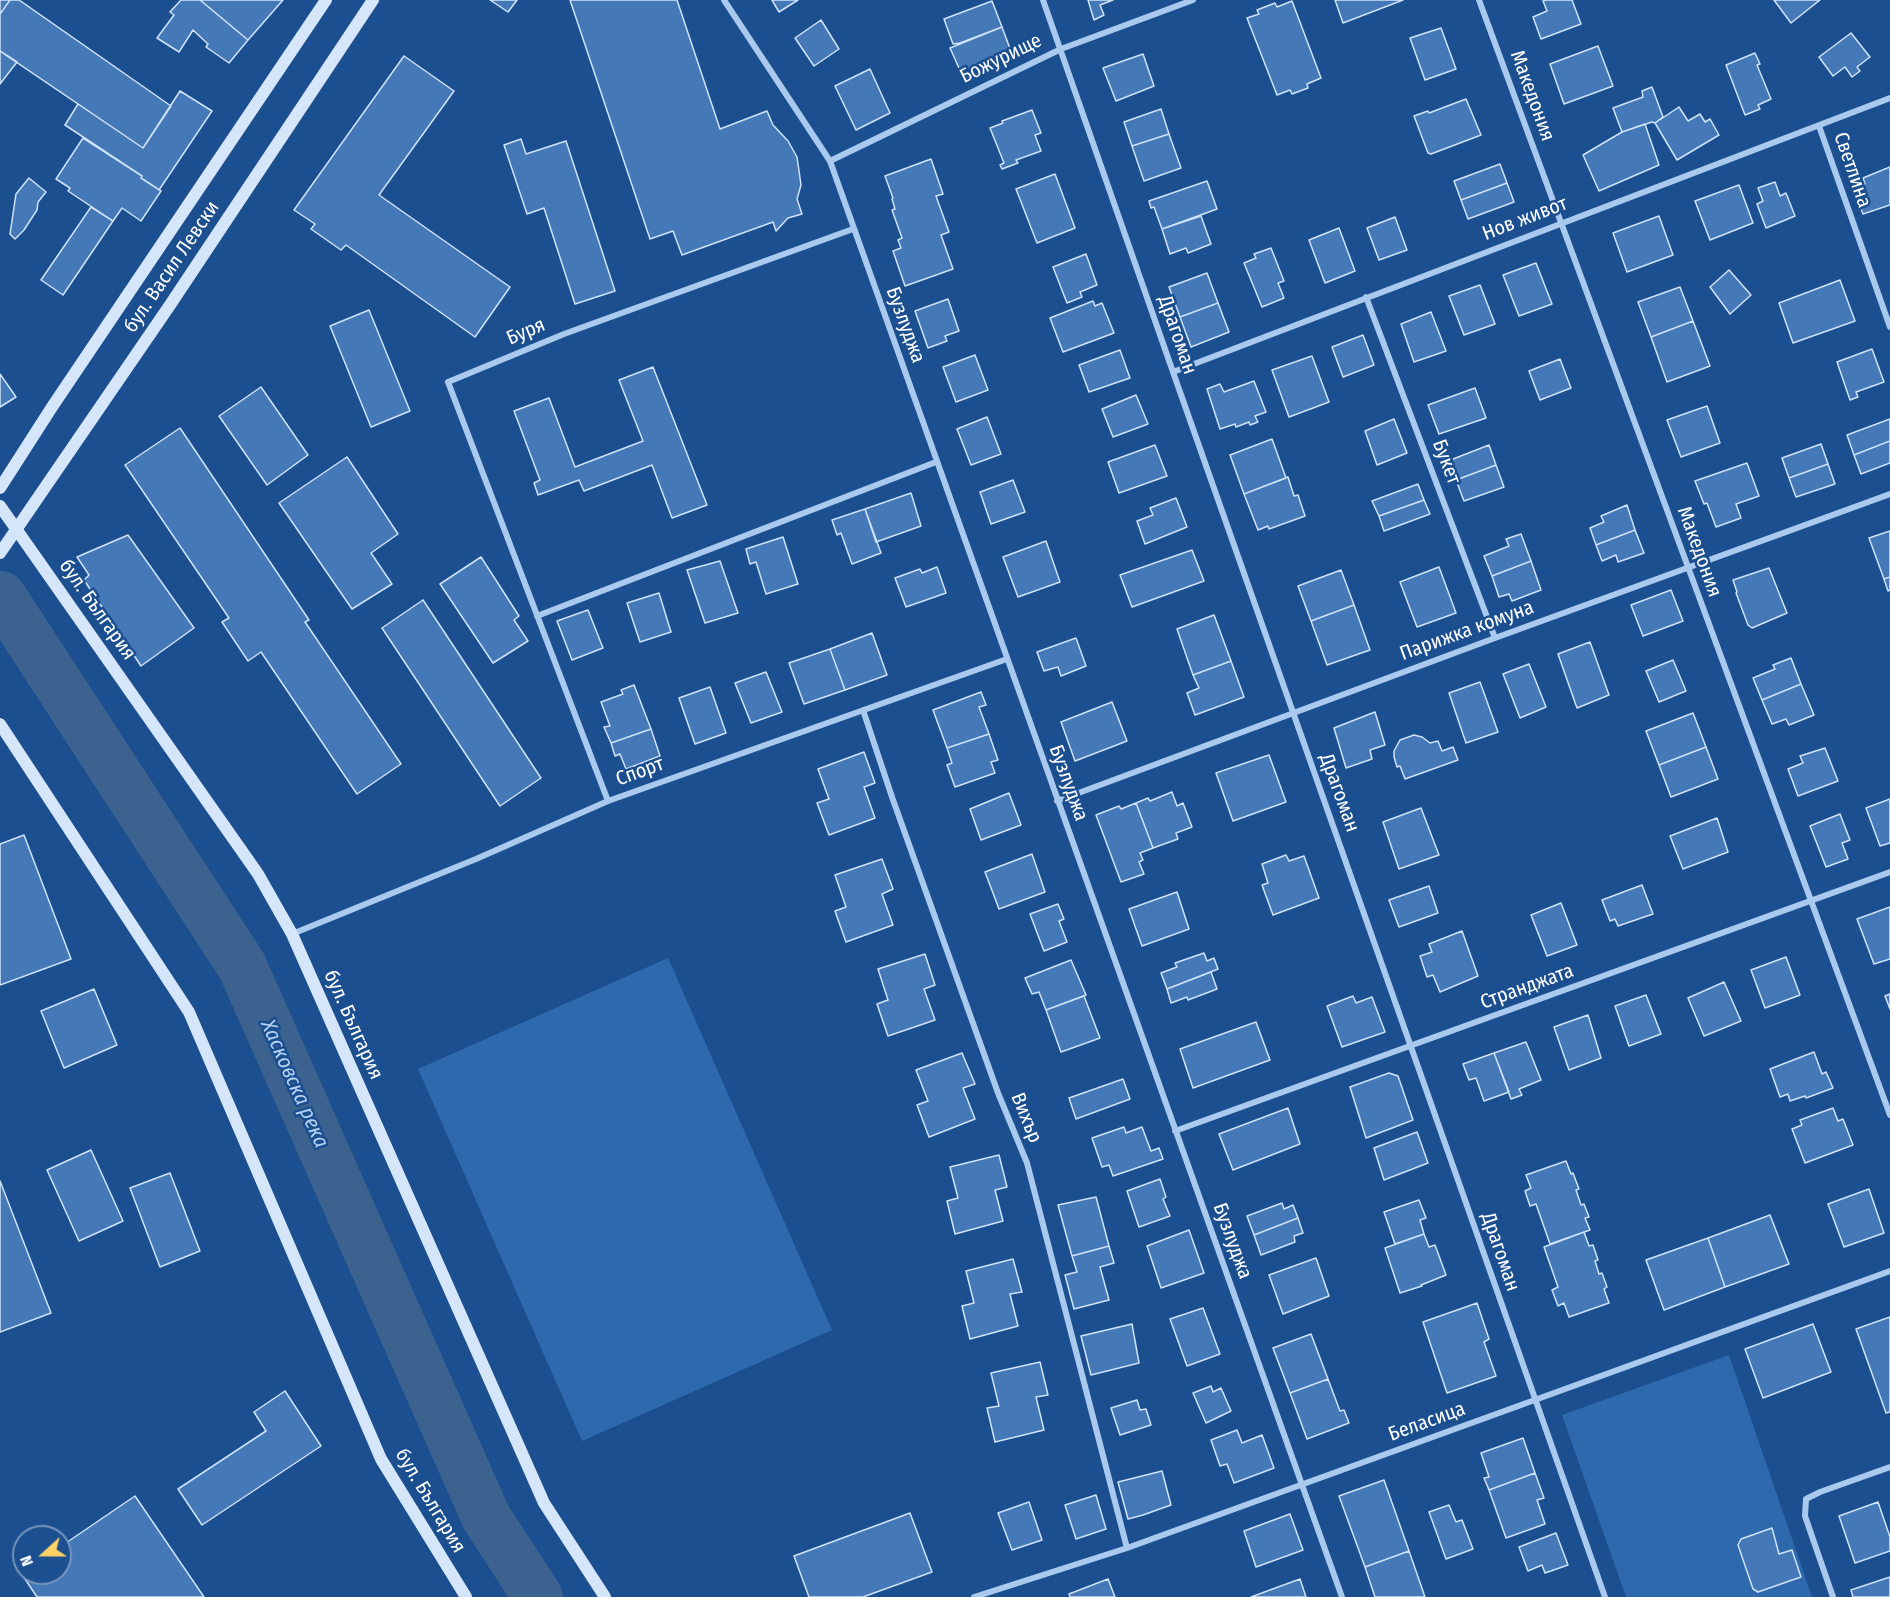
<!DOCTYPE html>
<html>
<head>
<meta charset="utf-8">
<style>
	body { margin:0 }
	#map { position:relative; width:1890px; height:1597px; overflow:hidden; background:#1b4f8f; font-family:"Fira Sans Condensed",sans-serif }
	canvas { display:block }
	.north { position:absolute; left:12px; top:1525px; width:60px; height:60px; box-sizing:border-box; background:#1b4f8f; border:2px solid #7695bc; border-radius:50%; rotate:249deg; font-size:16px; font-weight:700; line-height:24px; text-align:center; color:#fff }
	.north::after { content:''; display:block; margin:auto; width:21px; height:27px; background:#ffd166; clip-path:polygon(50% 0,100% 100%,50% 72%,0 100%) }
</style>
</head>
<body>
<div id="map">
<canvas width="1890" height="1597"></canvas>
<div class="north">N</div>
</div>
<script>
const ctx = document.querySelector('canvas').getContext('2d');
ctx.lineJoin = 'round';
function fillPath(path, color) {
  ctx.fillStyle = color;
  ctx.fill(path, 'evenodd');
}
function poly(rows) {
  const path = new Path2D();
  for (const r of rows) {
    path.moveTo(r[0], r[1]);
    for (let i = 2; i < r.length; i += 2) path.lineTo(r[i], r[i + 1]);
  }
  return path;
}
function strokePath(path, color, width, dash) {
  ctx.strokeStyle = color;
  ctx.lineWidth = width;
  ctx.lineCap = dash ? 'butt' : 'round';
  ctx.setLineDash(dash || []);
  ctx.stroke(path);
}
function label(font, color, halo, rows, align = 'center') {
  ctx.font = font + ' "Fira Sans Condensed",sans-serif';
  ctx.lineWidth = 5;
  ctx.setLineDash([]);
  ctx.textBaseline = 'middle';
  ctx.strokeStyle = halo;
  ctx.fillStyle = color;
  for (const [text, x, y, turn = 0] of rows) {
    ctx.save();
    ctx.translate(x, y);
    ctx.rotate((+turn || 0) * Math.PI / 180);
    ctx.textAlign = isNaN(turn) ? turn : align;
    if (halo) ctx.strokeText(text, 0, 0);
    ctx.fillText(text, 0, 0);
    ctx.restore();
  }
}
fillPath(poly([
	[668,958,832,1330,582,1441,418,1069],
	[1729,1355,1812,1597,1626,1597,1562,1415]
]), '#2e69ad');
strokePath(poly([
	[1,596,242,966,486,1517,538,1597]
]), '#3c6290', 50);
const building = poly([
	[0,0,10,0,0,14,0,0],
	[10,0,19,0,171,106,143,148,0,51,0,14,10,0],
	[181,0,200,0,248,40,229,63,206,47,208,44,193,30,179,52,157,38,174,15,170,12,181,0],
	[200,0,283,0,248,40,200,0],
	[490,0,517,0,508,12,490,0],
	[570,0,677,0,720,129,767,111,773,125,788,141,797,157,801,185,797,199,802,214,788,218,776,231,773,222,682,255,673,231,650,239,570,0],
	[772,0,798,0,779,12,772,0],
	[1088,0,1113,0,1100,5,1104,15,1094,20,1088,0],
	[1335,0,1403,0,1343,23,1335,0],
	[1546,0,1572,0,1581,24,1541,39,1533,17,1547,11,1543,1,1546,0],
	[1774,0,1820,0,1791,23,1774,0],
	[992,1,1002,27,960,43,953,44,944,19,992,1],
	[1292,1,1321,78,1307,84,1308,88,1292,94,1290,90,1277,95,1247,18,1259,14,1257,10,1275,3,1277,7,1292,1],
	[821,20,839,49,814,66,795,38,821,20],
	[1002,27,1012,54,963,77,950,48,1002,27],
	[1441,28,1456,69,1425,80,1410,38,1441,28],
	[1851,33,1870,57,1857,67,1860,71,1852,77,1845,67,1833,76,1819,57,1851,33],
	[1598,46,1613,86,1564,104,1550,64,1598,46],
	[0,51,17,62,0,84,0,51],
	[1755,53,1760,64,1757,65,1771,99,1758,105,1760,109,1745,115,1726,65,1755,53],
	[1143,54,1154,86,1116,101,1103,68,1143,54],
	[404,56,454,91,379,195,510,287,475,337,346,245,341,250,311,229,315,224,294,210,404,56],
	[870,69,890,113,856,130,835,86,870,69],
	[1652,87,1663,117,1655,123,1652,122,1622,132,1613,108,1643,97,1642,91,1652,87],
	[180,91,212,111,159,190,141,178,142,176,65,125,78,104,143,148,180,91],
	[1466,99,1481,135,1431,154,1428,153,1414,116,1428,111,1429,113,1466,99],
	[1679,107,1688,121,1700,114,1705,122,1710,119,1719,135,1677,160,1655,123,1679,107],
	[1161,109,1169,134,1132,146,1124,122,1161,109],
	[1032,110,1041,133,1035,135,1041,151,1016,160,1018,163,1002,169,1000,165,1004,163,990,128,1003,123,1002,121,1032,110],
	[1645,124,1659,165,1599,191,1583,155,1622,132,1645,124],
	[1169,134,1181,168,1144,181,1132,146,1169,134],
	[83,138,142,176,141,178,161,191,141,221,122,208,113,221,68,191,70,188,56,179,83,138],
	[521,139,526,154,566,141,615,291,575,304,544,208,527,214,504,145,521,139],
	[931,159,943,194,936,196,949,232,941,235,953,269,905,286,893,251,901,248,898,240,902,238,892,210,895,209,892,199,893,198,885,176,931,159],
	[1500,164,1507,183,1461,200,1454,181,1500,164],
	[1890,167,1890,205,1863,214,1853,189,1865,184,1863,178,1890,167],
	[1055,174,1075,228,1037,243,1016,189,1055,174],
	[29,178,46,192,38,202,37,210,24,230,15,239,10,234,16,194,29,178],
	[1207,181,1217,209,1162,229,1154,207,1151,208,1149,201,1207,181],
	[1775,182,1780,196,1786,193,1795,216,1766,228,1757,204,1763,201,1758,188,1775,182],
	[1507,183,1514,202,1468,219,1461,200,1507,183],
	[1739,185,1753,223,1710,240,1695,201,1739,185],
	[91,207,113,221,63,295,41,280,91,207],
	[1201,216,1211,244,1188,253,1186,248,1170,254,1162,229,1201,216],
	[1659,216,1673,255,1627,272,1613,233,1659,216],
	[1395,217,1407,250,1379,260,1367,228,1395,217],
	[1339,228,1355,271,1325,283,1309,240,1339,228],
	[1271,248,1284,281,1278,283,1284,298,1262,307,1244,263,1256,258,1254,254,1271,248],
	[1086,254,1097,285,1080,292,1082,297,1067,303,1053,267,1086,254],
	[1536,263,1552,304,1519,316,1503,275,1536,263],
	[1729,270,1751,295,1730,314,1710,287,1729,270],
	[1207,273,1218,303,1180,317,1169,287,1207,273],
	[1840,280,1855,321,1793,343,1779,303,1840,280],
	[1480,285,1495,324,1464,335,1449,296,1480,285],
	[1680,287,1693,321,1651,337,1638,302,1680,287],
	[948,299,959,331,945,336,947,341,928,348,915,311,948,299],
	[1093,301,1095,306,1102,303,1114,333,1063,352,1050,318,1093,301],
	[1218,303,1229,332,1191,347,1180,317,1218,303],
	[369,310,410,411,371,427,330,326,369,310],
	[1431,312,1446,351,1414,362,1401,324,1431,312],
	[1693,321,1710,366,1667,382,1651,337,1693,321],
	[1363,335,1374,365,1343,377,1332,347,1363,335],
	[1872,349,1884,382,1856,392,1858,397,1850,400,1837,362,1872,349],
	[1120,350,1130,378,1089,392,1079,365,1120,350],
	[975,355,988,390,956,402,943,367,975,355],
	[1312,356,1329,402,1289,417,1272,370,1312,356],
	[1560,359,1571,388,1540,400,1529,371,1560,359],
	[653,367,707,505,672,518,652,465,584,491,579,480,538,495,534,483,540,480,514,411,549,398,575,467,643,441,619,380,653,367],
	[0,374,16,397,0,407,0,374],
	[1254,381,1266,412,1255,416,1258,422,1250,425,1249,422,1236,427,1235,424,1220,429,1207,389,1220,384,1224,392,1254,381],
	[261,387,308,455,267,485,219,416,261,387],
	[1475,388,1486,418,1439,434,1428,405,1475,388],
	[1136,395,1148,424,1113,437,1102,409,1136,395],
	[1707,406,1720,443,1681,457,1667,420,1707,406],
	[987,417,1001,454,971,465,957,429,987,417],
	[1394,419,1407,453,1377,465,1365,431,1394,419],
	[1890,419,1890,441,1854,455,1847,435,1890,419],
	[180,428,309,620,305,622,401,764,357,794,261,652,248,661,222,622,229,618,125,465,180,428],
	[1272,439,1286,478,1244,494,1230,455,1272,439],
	[1890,441,1890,463,1861,474,1854,455,1890,441],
	[1821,444,1828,464,1789,478,1782,458,1821,444],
	[1155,445,1167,476,1119,493,1108,462,1155,445],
	[1489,445,1496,465,1456,480,1448,461,1489,445],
	[347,457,398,534,371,553,392,584,352,609,279,503,347,457],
	[1747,463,1759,496,1736,504,1741,518,1716,527,1707,503,1704,504,1695,481,1747,463],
	[1828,464,1835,484,1796,497,1789,478,1828,464],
	[1496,465,1504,487,1464,501,1456,480,1496,465],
	[1288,477,1294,496,1298,495,1305,516,1269,529,1268,526,1258,530,1244,494,1288,477],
	[1013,480,1025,512,991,524,980,492,1013,480],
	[1418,484,1424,500,1379,516,1372,501,1418,484],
	[911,493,921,526,876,542,865,509,911,493],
	[1176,498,1187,527,1145,544,1137,521,1153,515,1150,508,1176,498],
	[1424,500,1430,514,1384,531,1379,516,1424,500],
	[1627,505,1635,530,1596,545,1590,528,1604,522,1601,516,1627,505],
	[865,509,881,553,852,564,841,533,837,535,832,520,865,509],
	[1635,530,1644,553,1618,562,1616,555,1602,561,1596,545,1635,530],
	[1890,531,1890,577,1884,579,1869,538,1890,531],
	[1521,534,1531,561,1492,576,1484,556,1509,546,1506,539,1521,534],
	[128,535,194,628,141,666,84,580,89,575,77,557,128,535],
	[783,537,798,584,766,594,756,562,750,564,746,549,783,537],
	[1046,541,1060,582,1018,597,1003,557,1046,541],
	[1192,550,1204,581,1132,607,1120,575,1192,550],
	[481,557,519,616,514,620,528,641,493,663,440,584,481,557],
	[720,561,738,613,705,623,687,570,720,561],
	[1531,561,1541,590,1512,601,1509,594,1499,597,1492,576,1531,561],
	[937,567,946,593,906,607,895,578,920,569,922,573,937,567],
	[1439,567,1456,613,1417,627,1400,582,1439,567],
	[1769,568,1787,613,1752,628,1748,625,1736,593,1737,592,1733,580,1769,568],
	[1341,570,1354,605,1311,621,1298,586,1341,570],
	[1890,577,1890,590,1888,591,1884,579,1890,577],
	[1671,590,1683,621,1643,636,1631,605,1671,590],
	[659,593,671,632,640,642,627,603,659,593],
	[423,600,541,778,500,806,382,628,423,600],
	[1354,605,1370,650,1327,665,1311,621,1354,605],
	[588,610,603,648,572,660,557,621,588,610],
	[1214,615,1231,661,1193,675,1177,629,1214,615],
	[872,633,887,675,845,690,830,649,872,633],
	[1076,638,1086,666,1061,676,1058,667,1044,671,1037,652,1076,638],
	[1590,642,1609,695,1577,708,1558,654,1590,642],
	[830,649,845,690,804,704,789,663,830,649],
	[1791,658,1801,684,1762,700,1753,678,1775,669,1773,665,1791,658],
	[1673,660,1686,691,1659,702,1646,671,1673,660],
	[1231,661,1244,697,1195,715,1187,693,1199,688,1193,675,1231,661],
	[1529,664,1546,707,1520,718,1503,674,1529,664],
	[766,672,782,712,751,723,735,683,766,672],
	[1480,682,1498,732,1466,743,1449,693,1480,682],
	[1801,684,1814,715,1789,725,1786,719,1772,724,1762,700,1801,684],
	[634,685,651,729,611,743,604,727,610,726,601,702,623,694,621,690,634,685],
	[710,687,726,733,695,744,679,698,710,687],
	[981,692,986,705,979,707,989,734,947,748,933,710,981,692],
	[1112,702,1127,741,1075,761,1061,722,1112,702],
	[1375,712,1385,745,1370,750,1372,759,1346,768,1334,728,1375,712],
	[1693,713,1706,747,1659,765,1646,731,1693,713],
	[651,729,660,756,626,769,620,754,615,756,611,743,651,729],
	[989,734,998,760,991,762,995,773,955,787,947,765,952,763,947,748,989,734],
	[1414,735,1422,737,1430,743,1438,741,1442,751,1453,747,1458,760,1405,779,1400,766,1397,767,1394,757,1394,751,1400,740,1414,735],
	[1706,747,1718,779,1671,797,1659,765,1706,747],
	[1825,748,1838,781,1798,796,1788,769,1803,763,1800,756,1825,748],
	[864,752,875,783,864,787,875,818,829,835,817,803,829,799,818,769,864,752],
	[1269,755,1286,802,1233,821,1216,773,1269,755],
	[1172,792,1177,806,1183,803,1192,827,1176,833,1178,839,1153,848,1136,803,1148,798,1150,801,1172,792],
	[1009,793,1021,825,981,840,970,809,1009,793],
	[1890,799,1890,843,1880,846,1866,808,1890,799],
	[1136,803,1153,848,1140,853,1143,860,1139,862,1144,874,1121,882,1096,815,1119,806,1121,809,1136,803],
	[1421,808,1439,855,1399,869,1383,822,1421,808],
	[1840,814,1850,840,1842,843,1848,859,1826,867,1810,826,1840,814],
	[1717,818,1728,852,1683,869,1670,836,1717,818],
	[24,835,71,959,0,985,0,844,24,835],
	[1032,854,1045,892,999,909,985,872,1032,854],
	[1286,855,1289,861,1304,856,1319,898,1273,915,1262,885,1268,883,1262,864,1286,855],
	[882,859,893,889,882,894,893,925,846,942,835,911,846,907,835,875,882,859],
	[1642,885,1653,914,1618,926,1615,919,1610,921,1602,900,1642,885],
	[1429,886,1438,913,1399,927,1389,900,1429,886],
	[1177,892,1189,929,1142,946,1129,909,1177,892],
	[1561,903,1577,945,1547,956,1531,915,1561,903],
	[1058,904,1064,919,1059,921,1067,942,1044,951,1030,914,1058,904],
	[1890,907,1890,959,1874,964,1857,919,1890,907],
	[1462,931,1478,976,1440,992,1433,975,1427,977,1420,956,1432,952,1429,944,1462,931],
	[1204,953,1207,961,1214,958,1218,969,1167,989,1161,973,1177,967,1175,963,1204,953],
	[925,954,935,985,924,989,935,1020,888,1036,877,1004,888,1000,878,969,925,954],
	[1786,957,1800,995,1765,1008,1751,970,1786,957],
	[1071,960,1086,995,1046,1010,1039,992,1032,994,1025,978,1071,960],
	[1211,972,1217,989,1188,1000,1187,997,1171,1003,1167,989,1211,972],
	[1724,982,1741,1021,1704,1036,1688,998,1724,982],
	[94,989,117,1045,64,1068,41,1011,94,989],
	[1890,994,1890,1009,1885,996,1890,994],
	[1646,995,1661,1034,1629,1046,1615,1006,1646,995],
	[1084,996,1100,1038,1061,1052,1046,1010,1084,996],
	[1353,996,1356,1003,1372,997,1385,1032,1342,1047,1327,1006,1353,996],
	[1588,1015,1601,1058,1569,1070,1554,1027,1588,1015],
	[1256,1022,1270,1060,1193,1088,1180,1049,1256,1022],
	[1526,1042,1541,1080,1519,1089,1522,1095,1511,1099,1494,1053,1526,1042],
	[1814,1052,1822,1074,1826,1072,1833,1088,1806,1098,1805,1096,1790,1101,1788,1094,1780,1097,1770,1069,1814,1052],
	[962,1053,975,1084,963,1088,975,1119,929,1137,917,1105,928,1101,916,1070,962,1053],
	[1494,1053,1509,1092,1484,1101,1476,1078,1469,1080,1463,1064,1494,1053],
	[1389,1073,1398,1076,1413,1120,1366,1138,1350,1087,1389,1073],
	[1123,1079,1130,1099,1076,1119,1069,1098,1123,1079],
	[1288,1108,1300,1144,1233,1170,1219,1134,1288,1108],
	[1833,1108,1838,1121,1843,1119,1853,1145,1805,1163,1792,1129,1802,1125,1800,1120,1833,1108],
	[1124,1127,1126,1133,1142,1127,1151,1151,1159,1148,1163,1159,1113,1176,1109,1165,1102,1167,1092,1138,1124,1127],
	[1417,1132,1428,1163,1384,1180,1374,1148,1417,1132],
	[91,1150,123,1221,79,1241,47,1170,91,1150],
	[999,1155,1007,1187,995,1190,1003,1221,955,1234,947,1201,958,1198,950,1167,999,1155],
	[1566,1161,1571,1174,1573,1173,1579,1189,1576,1190,1581,1205,1584,1204,1589,1217,1585,1218,1590,1230,1550,1244,1536,1204,1530,1206,1525,1191,1531,1188,1526,1175,1566,1161],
	[170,1173,200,1251,160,1267,130,1188,170,1173],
	[1160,1179,1166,1197,1163,1199,1170,1216,1139,1227,1127,1191,1160,1179],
	[0,1181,51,1313,0,1332,0,1181],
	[1869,1189,1884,1233,1844,1247,1828,1204,1869,1189],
	[1096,1197,1109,1246,1072,1256,1058,1205,1096,1197],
	[1419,1200,1426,1218,1420,1220,1424,1234,1395,1244,1384,1212,1419,1200],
	[1282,1203,1284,1209,1293,1205,1298,1218,1254,1235,1247,1216,1282,1203],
	[1770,1215,1789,1264,1725,1287,1708,1238,1770,1215],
	[1298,1218,1303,1233,1294,1236,1295,1242,1261,1255,1254,1235,1298,1218],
	[1189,1230,1204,1273,1161,1288,1147,1246,1189,1230],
	[1584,1232,1589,1246,1593,1245,1598,1260,1595,1261,1599,1274,1602,1273,1607,1287,1604,1289,1609,1303,1569,1317,1564,1303,1558,1306,1552,1290,1558,1287,1544,1247,1584,1232],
	[1424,1234,1429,1247,1435,1245,1446,1275,1421,1285,1422,1286,1400,1293,1385,1248,1424,1234],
	[1708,1238,1725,1287,1664,1310,1646,1260,1708,1238],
	[1109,1246,1114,1263,1100,1267,1109,1300,1074,1309,1065,1275,1077,1272,1072,1256,1109,1246],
	[1316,1258,1329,1296,1283,1314,1269,1275,1316,1258],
	[1013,1259,1022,1292,1010,1294,1018,1326,970,1339,962,1306,974,1303,966,1271,1013,1259],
	[1477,1303,1489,1339,1484,1342,1496,1376,1447,1393,1423,1322,1477,1303],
	[1203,1308,1220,1354,1187,1366,1170,1319,1203,1308],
	[1890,1317,1890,1412,1886,1413,1856,1329,1890,1317],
	[1132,1324,1139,1363,1091,1375,1081,1336,1132,1324],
	[1813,1324,1831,1372,1763,1398,1745,1349,1813,1324],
	[1311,1334,1328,1379,1290,1393,1273,1348,1311,1334],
	[1040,1362,1048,1395,1036,1397,1044,1430,995,1442,987,1408,999,1406,991,1373,1040,1362],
	[1328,1379,1340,1411,1344,1410,1349,1423,1307,1439,1290,1393,1328,1379],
	[1211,1386,1213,1392,1221,1388,1231,1411,1206,1423,1193,1393,1211,1386],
	[285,1391,321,1446,202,1525,178,1489,266,1431,254,1412,285,1391],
	[1137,1400,1140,1410,1146,1409,1151,1425,1120,1435,1111,1408,1137,1400],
	[1237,1430,1242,1443,1262,1435,1274,1468,1234,1483,1227,1464,1220,1466,1211,1440,1237,1430],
	[1523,1438,1535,1473,1489,1490,1484,1478,1489,1477,1481,1453,1523,1438],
	[1162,1471,1171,1505,1143,1515,1128,1519,1118,1482,1162,1471],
	[1535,1473,1544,1498,1537,1500,1545,1524,1506,1538,1489,1490,1535,1473],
	[1384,1480,1409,1551,1365,1567,1339,1496,1384,1480],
	[1096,1495,1106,1529,1076,1539,1065,1505,1096,1495],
	[135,1496,204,1597,37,1597,21,1573,24,1571,24,1573,60,1573,60,1547,135,1496],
	[1029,1502,1042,1540,1012,1550,998,1513,1029,1502],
	[1878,1502,1890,1537,1890,1551,1855,1563,1839,1516,1878,1502],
	[1449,1505,1456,1522,1462,1520,1473,1549,1446,1559,1429,1512,1449,1505],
	[910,1513,932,1572,863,1597,809,1597,794,1556,910,1513],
	[1290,1514,1303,1550,1256,1567,1244,1531,1290,1514],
	[1772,1528,1779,1554,1792,1550,1801,1577,1758,1592,1753,1589,1738,1545,1741,1539,1772,1528],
	[1556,1533,1568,1565,1545,1573,1542,1565,1528,1571,1519,1547,1556,1533],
	[1409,1551,1425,1597,1375,1597,1365,1567,1409,1551],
	[1890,1577,1890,1597,1853,1597,1851,1590,1890,1577],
	[1108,1579,1115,1597,1070,1597,1069,1594,1108,1579],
	[1300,1579,1306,1597,1251,1597,1300,1579]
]);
fillPath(building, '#4478b7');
strokePath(building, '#cfe3fa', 1.5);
strokePath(poly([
	[724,0,830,161,1342,1597],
	[1043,0,1173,372,1605,1597],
	[1479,0,1890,1115],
	[1819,126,1890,327],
	[830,161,1061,49,1193,0],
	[1366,297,1495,638],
	[1173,372,1890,98],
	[537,616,936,462],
	[863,710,892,797,998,1093,1027,1163,1127,1548],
	[608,801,448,382,564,334,853,229],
	[1057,801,1495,638,1890,494],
	[292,934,476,859,608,801,1007,659],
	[1175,1131,1890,872],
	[974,1597,1127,1548,1890,1271],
	[1833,1597,1805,1516,1806,1499,1820,1492,1890,1467]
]), '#a9c9ee', 6);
strokePath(poly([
	[0,488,52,407,326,0],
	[0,506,258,874,292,934,544,1503,605,1597],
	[0,553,170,305,373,0],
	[0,724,189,1012,381,1459,466,1597]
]), '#d6e6fa', 12);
label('20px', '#fff', '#1b4f8f', [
	["Божурище",1001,59,-26],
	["Македония",1532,96,70],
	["Светлина",1852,170,71],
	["Нов живот",1525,219,-21],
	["бул. Васил Левски",172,267,-56],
	["Бузлуджа",905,325,70],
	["Буря",526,332,-23],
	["Драгоман",1177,335,71],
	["Букет",1446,462,69],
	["Македония",1699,552,70],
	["бул. България",97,610,55],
	["Парижка комуна",1467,631,-20],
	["Спорт",640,772,-20],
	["Бузлуджа",1068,783,70],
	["Драгоман",1339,793,70],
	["Странджата",1527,987,-20],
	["бул. България",353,1025,66],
	["Вихър",1026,1118,68],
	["Бузлуджа",1232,1241,70],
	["Драгоман",1500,1252,71],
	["Беласица",1427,1422,-20],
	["бул. България",430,1501,59]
]);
label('italic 21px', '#b5d3f5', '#1b4f8f', [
	["Хасковска река",294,1084,66]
]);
</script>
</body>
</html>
